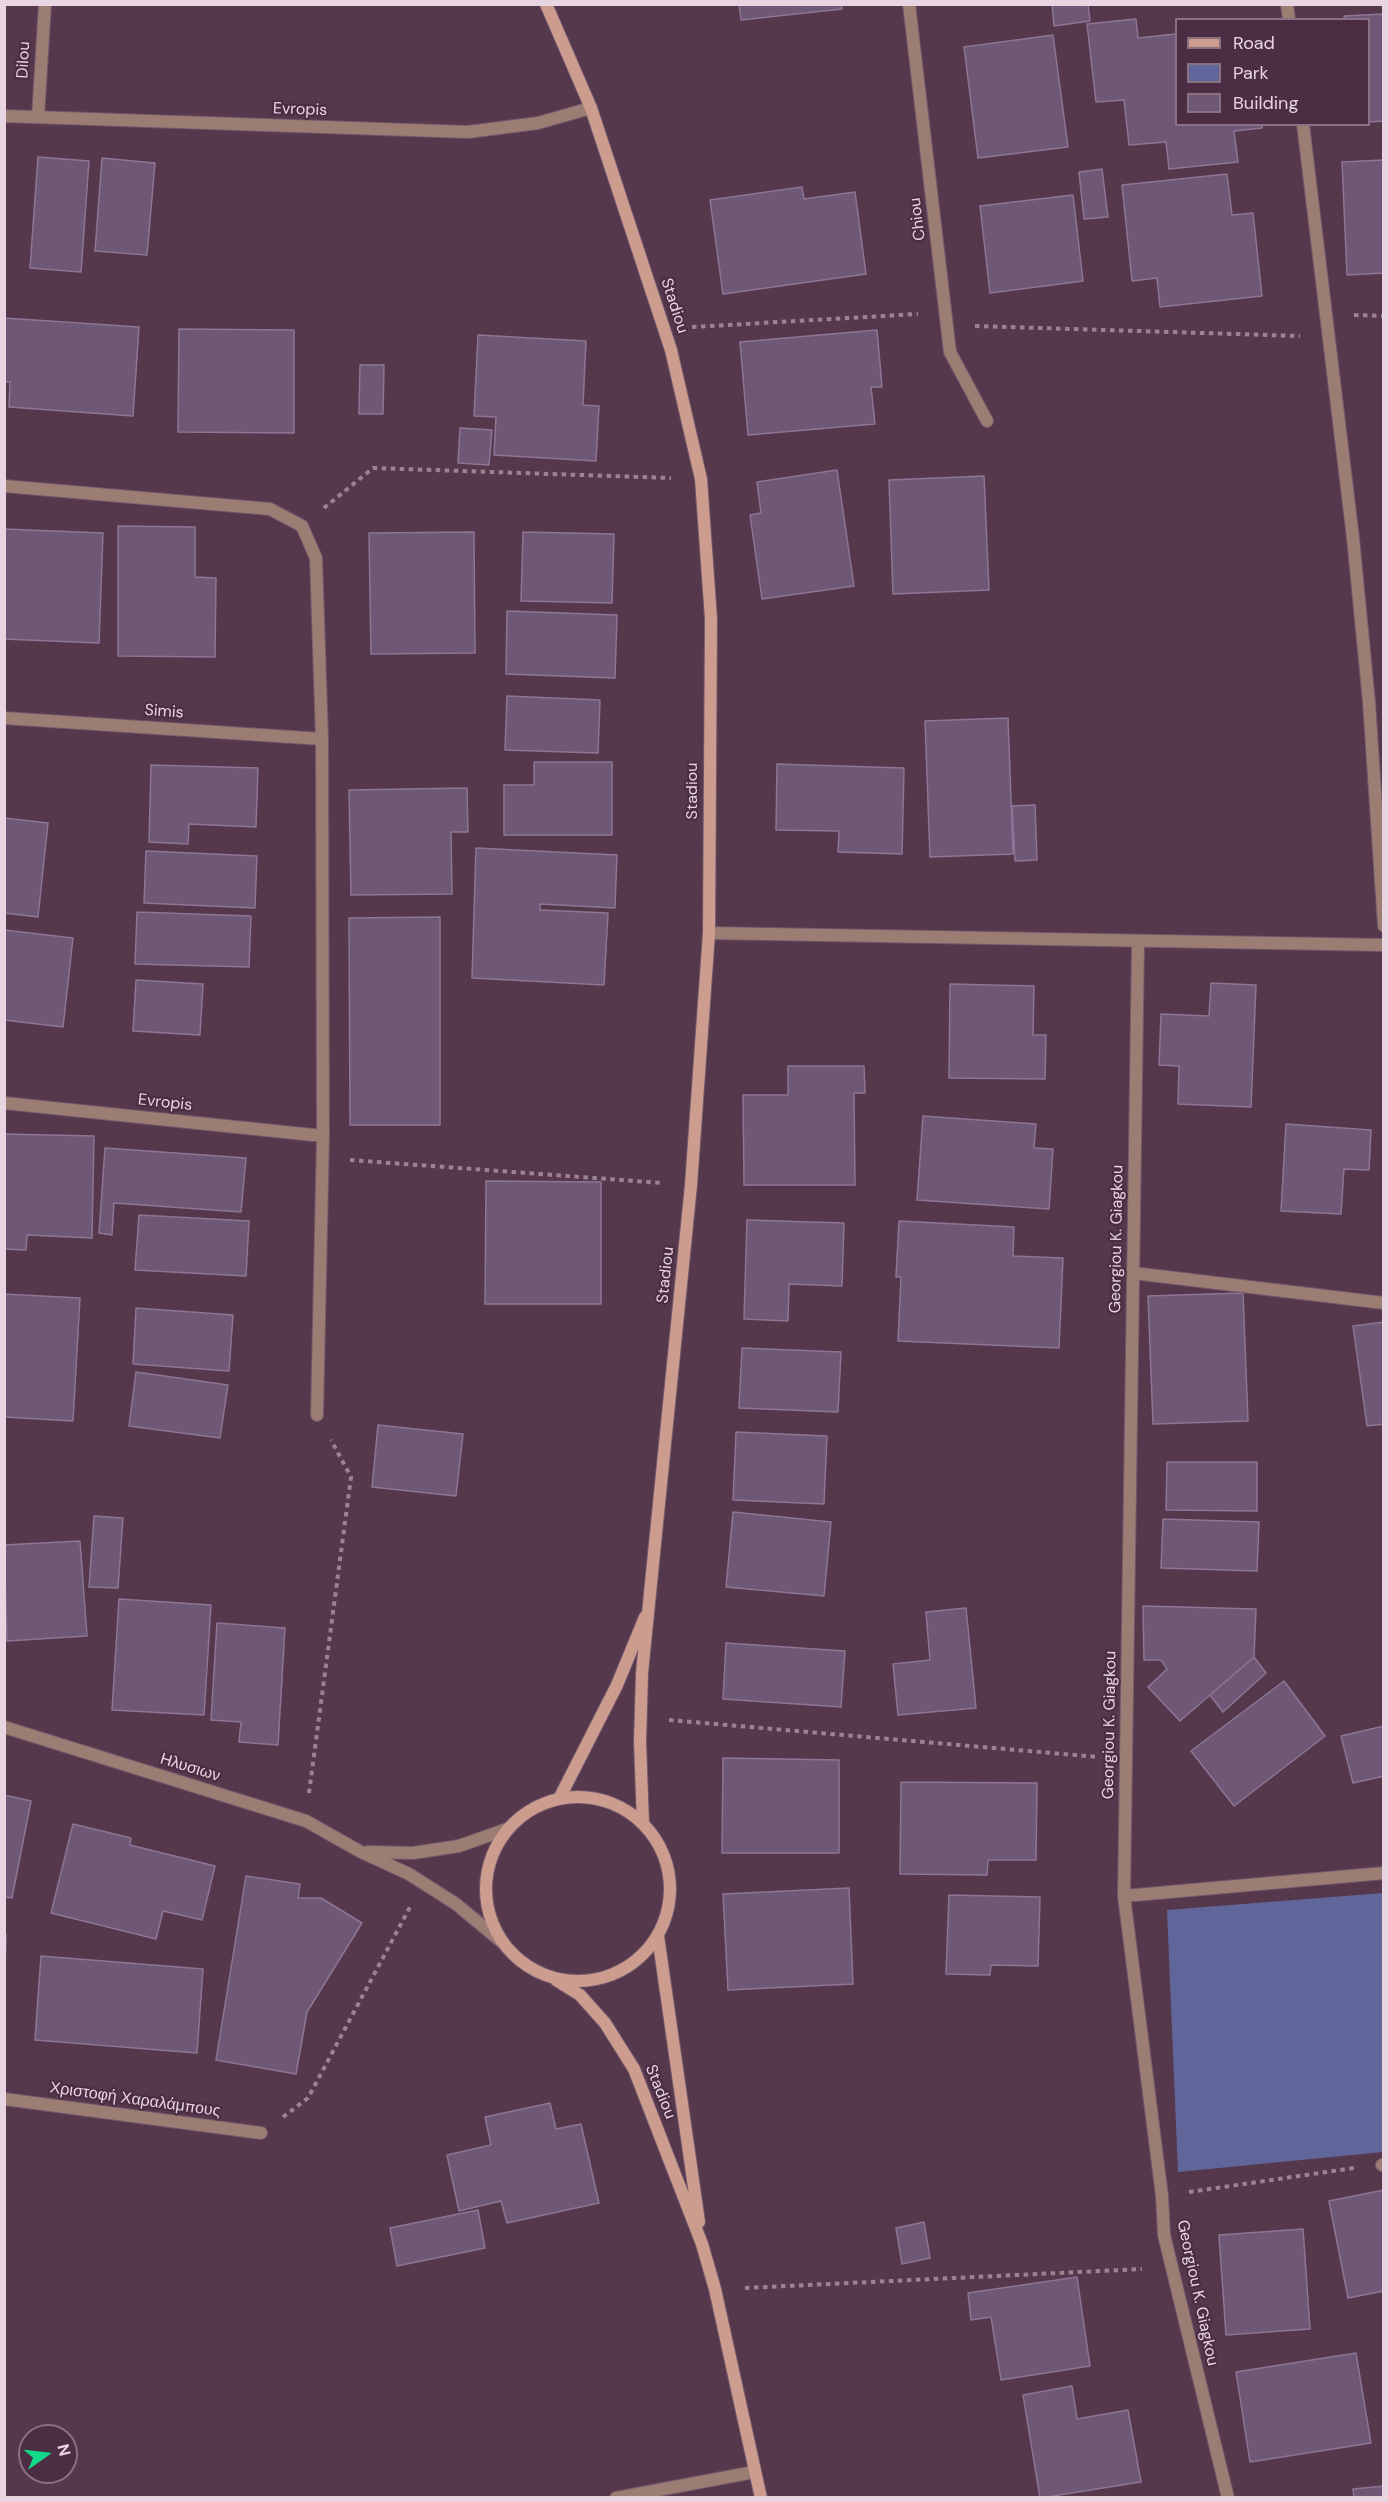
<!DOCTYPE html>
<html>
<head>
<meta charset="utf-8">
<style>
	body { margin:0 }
	#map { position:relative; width:1388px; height:2502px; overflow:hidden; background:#56384d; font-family:"DM Sans",sans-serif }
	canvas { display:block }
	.frame { position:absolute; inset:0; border:6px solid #e8d5e1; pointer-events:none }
	.legend { position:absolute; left:1175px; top:18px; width:195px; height:108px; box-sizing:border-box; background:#4b2e43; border:2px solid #8a7182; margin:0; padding:8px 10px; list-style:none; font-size:18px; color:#e8d5e1 }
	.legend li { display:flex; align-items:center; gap:12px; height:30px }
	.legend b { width:30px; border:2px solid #8a7182 }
	.north { position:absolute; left:18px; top:2424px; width:60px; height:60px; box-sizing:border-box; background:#4b2e43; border:2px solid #8a7182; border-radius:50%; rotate:76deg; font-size:16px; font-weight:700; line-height:24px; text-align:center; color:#e8d5e1 }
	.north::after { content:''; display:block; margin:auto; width:21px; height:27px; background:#13d98a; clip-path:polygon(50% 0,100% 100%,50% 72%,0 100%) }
</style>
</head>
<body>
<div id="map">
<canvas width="1388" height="2502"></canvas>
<div class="frame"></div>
<ul class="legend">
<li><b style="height:8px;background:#cc9d8e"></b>Road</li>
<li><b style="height:16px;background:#60669a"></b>Park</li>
<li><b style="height:16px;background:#6e5875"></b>Building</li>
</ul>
<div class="north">N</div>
</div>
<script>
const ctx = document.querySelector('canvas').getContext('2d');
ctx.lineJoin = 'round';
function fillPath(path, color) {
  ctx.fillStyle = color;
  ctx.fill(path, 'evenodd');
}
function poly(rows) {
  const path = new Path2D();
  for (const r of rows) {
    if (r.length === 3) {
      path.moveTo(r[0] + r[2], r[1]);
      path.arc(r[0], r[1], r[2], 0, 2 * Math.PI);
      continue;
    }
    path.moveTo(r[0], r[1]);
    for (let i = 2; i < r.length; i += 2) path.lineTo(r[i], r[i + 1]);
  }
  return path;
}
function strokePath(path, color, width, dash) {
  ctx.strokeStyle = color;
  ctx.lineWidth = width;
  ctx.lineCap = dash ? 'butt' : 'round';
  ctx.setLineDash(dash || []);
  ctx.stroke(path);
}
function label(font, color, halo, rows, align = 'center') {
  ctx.font = font + ' "DM Sans",sans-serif';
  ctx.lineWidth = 4.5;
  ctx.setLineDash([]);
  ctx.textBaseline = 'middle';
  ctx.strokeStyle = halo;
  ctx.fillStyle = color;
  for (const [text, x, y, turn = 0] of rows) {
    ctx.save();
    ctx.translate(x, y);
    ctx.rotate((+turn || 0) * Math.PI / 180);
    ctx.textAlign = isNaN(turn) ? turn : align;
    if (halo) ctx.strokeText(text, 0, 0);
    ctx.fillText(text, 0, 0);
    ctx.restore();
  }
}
fillPath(poly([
	[1383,1893,1383,2152,1178,2172,1167,1910]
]), '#60669a');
const building = poly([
	[739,4,841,4,842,9,741,20,739,4],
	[1052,4,1088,4,1090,21,1054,26,1052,4],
	[1384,14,1384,121,1368,122,1368,20,1345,20,1344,16,1384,14],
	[1136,19,1138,38,1176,34,1176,124,1262,124,1262,128,1234,131,1238,162,1169,169,1166,142,1129,145,1124,100,1096,102,1087,24,1136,19],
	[1053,35,1068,147,978,158,964,47,1053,35],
	[38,157,89,161,81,272,30,268,38,157],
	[102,158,155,163,147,255,95,251,102,158],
	[1384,160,1384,273,1347,275,1342,162,1384,160],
	[1102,169,1108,217,1084,219,1079,172,1102,169],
	[1227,174,1232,215,1253,213,1262,296,1160,307,1157,278,1132,281,1122,185,1227,174],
	[802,187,804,199,855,192,866,274,723,294,710,200,802,187],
	[1073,195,1083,281,990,293,980,206,1073,195],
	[4,318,139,327,133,416,9,407,10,382,4,382,4,318],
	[179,329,294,330,294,433,178,432,179,329],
	[877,330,882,387,871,387,875,424,748,435,740,342,877,330],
	[478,335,586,341,583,405,599,406,596,461,494,455,496,417,474,416,478,335],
	[360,365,384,365,383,414,359,414,360,365],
	[460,428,492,430,489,465,458,463,460,428],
	[837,470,854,586,762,599,750,515,761,513,757,482,837,470],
	[984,476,989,590,893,594,889,480,984,476],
	[118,526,195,527,195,577,216,578,215,657,118,656,118,526],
	[4,529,103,533,99,643,4,639,4,529],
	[474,532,475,653,371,654,369,533,474,532],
	[523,532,614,534,612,603,521,601,523,532],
	[507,611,617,615,615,678,506,674,507,611],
	[507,696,600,700,598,753,505,750,507,696],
	[1008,718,1013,854,930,857,925,721,1008,718],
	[534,762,612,762,612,835,504,835,504,785,534,785,534,762],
	[777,764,904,768,902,854,838,852,839,831,776,830,777,764],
	[151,765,258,768,256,827,189,824,188,844,149,842,151,765],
	[467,788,468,832,451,832,452,894,351,895,349,790,467,788],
	[1035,805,1037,860,1015,861,1012,806,1035,805],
	[4,818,48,823,38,917,4,913,4,818],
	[476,848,617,855,615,908,540,904,540,910,608,913,604,985,472,978,476,848],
	[146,851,257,856,255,908,144,903,146,851],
	[137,912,251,916,249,967,135,964,137,912],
	[440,917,440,1125,350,1125,349,918,440,917],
	[4,930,73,938,63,1027,4,1020,4,930],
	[136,980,203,984,200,1035,133,1031,136,980],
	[1211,983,1256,985,1251,1107,1178,1104,1179,1066,1159,1065,1161,1014,1209,1016,1211,983],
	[950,984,1034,986,1033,1035,1046,1035,1045,1079,949,1078,950,984],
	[788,1066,864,1066,865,1093,854,1093,855,1185,744,1185,743,1095,788,1095,788,1066],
	[923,1116,1036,1124,1034,1148,1053,1149,1049,1209,917,1200,923,1116],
	[1286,1124,1371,1130,1369,1170,1344,1169,1341,1214,1281,1211,1286,1124],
	[4,1134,94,1136,92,1238,27,1235,26,1250,4,1249,4,1134],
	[105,1148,246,1158,241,1212,114,1203,112,1235,99,1233,105,1148],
	[486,1181,601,1182,601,1304,485,1304,486,1181],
	[139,1215,249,1221,246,1276,135,1270,139,1215],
	[747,1220,844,1223,842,1286,789,1284,788,1321,744,1319,747,1220],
	[899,1221,1014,1227,1013,1256,1063,1258,1059,1348,898,1341,901,1277,896,1277,899,1221],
	[1243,1293,1248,1421,1153,1424,1148,1296,1243,1293],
	[4,1294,80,1298,73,1421,4,1417,4,1294],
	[136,1308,233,1315,229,1371,133,1364,136,1308],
	[1384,1322,1384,1424,1367,1426,1353,1326,1384,1322],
	[742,1348,841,1352,838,1412,739,1408,742,1348],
	[136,1372,228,1385,220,1438,129,1426,136,1372],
	[378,1425,463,1434,456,1496,372,1487,378,1425],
	[736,1432,827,1436,824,1504,733,1500,736,1432],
	[1167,1462,1257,1462,1257,1511,1166,1510,1167,1462],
	[733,1512,831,1522,824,1596,726,1587,733,1512],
	[94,1516,123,1518,118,1588,89,1587,94,1516],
	[1163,1519,1259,1522,1257,1571,1161,1568,1163,1519],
	[80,1541,87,1636,7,1641,4,1545,80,1541],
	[119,1599,211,1605,204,1715,112,1710,119,1599],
	[1143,1606,1256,1609,1254,1657,1180,1721,1148,1687,1167,1669,1161,1660,1144,1660,1143,1606],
	[966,1608,976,1708,898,1715,893,1664,930,1660,926,1612,966,1608],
	[217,1623,285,1628,278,1745,239,1742,241,1722,211,1720,217,1623],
	[726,1643,845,1651,841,1707,723,1699,726,1643],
	[1254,1657,1266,1673,1223,1712,1210,1695,1254,1657],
	[1284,1681,1325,1736,1234,1806,1191,1751,1284,1681],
	[1384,1726,1384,1776,1353,1783,1341,1736,1384,1726],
	[723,1758,839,1760,839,1853,722,1853,723,1758],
	[901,1782,1037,1783,1036,1860,988,1860,987,1875,900,1874,901,1782],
	[4,1795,31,1801,12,1898,4,1897,4,1795],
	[73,1824,131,1838,130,1845,215,1866,202,1920,163,1911,156,1939,51,1913,73,1824],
	[246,1876,300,1884,298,1898,321,1898,362,1923,307,2012,296,2074,216,2060,246,1876],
	[849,1888,853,1984,728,1990,723,1894,849,1888],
	[949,1895,1040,1897,1038,1966,991,1965,990,1975,946,1974,949,1895],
	[4,1934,6,1934,4,2006,4,1934],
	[41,1956,203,1969,197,2053,35,2040,41,1956],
	[550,2103,556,2129,581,2124,599,2203,507,2223,501,2201,459,2211,447,2155,491,2145,485,2117,550,2103],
	[1384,2190,1384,2291,1348,2298,1329,2201,1384,2190],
	[478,2210,485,2248,397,2266,390,2228,478,2210],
	[924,2222,930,2258,902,2264,896,2228,924,2222],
	[1303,2229,1310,2329,1226,2335,1219,2235,1303,2229],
	[1077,2277,1090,2366,1001,2380,991,2317,971,2320,968,2293,1077,2277],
	[1356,2353,1371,2443,1250,2462,1236,2372,1356,2353],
	[1072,2386,1077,2419,1128,2410,1141,2482,1040,2498,1023,2395,1072,2386],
	[1384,2486,1384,2498,1354,2498,1353,2489,1384,2486]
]);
fillPath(building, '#6e5875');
strokePath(building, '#8d7695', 1.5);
const lane = poly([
	[1382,2165,1384,2164]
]);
const street = poly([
	[909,4,950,352,987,421],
	[1287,4,1289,20],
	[4,116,468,132,538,123,591,108],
	[38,117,45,4],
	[1303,124,1353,538,1369,702,1384,926],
	[4,486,270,509,302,526,316,558,322,739,323,1136,317,1415],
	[4,718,322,739],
	[709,933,1384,945],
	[1138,943,1124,1896,1162,2196,1164,2235,1228,2498],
	[4,1103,323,1136],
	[1133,1273,1384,1303],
	[4,1727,306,1821,361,1852,409,1874,456,1904,503,1943],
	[368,1852,413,1853,459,1846,507,1829],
	[1124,1896,1384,1873],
	[4,2099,261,2133],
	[616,2498,754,2472]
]);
const secondary = poly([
	[546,4,591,108,671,350,701,479,711,619,709,933,691,1185,642,1673,640,1742,643,1823],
	[578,1889,92],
	[559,1799,617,1685,645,1617],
	[658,1936,699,2222],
	[556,1980,580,1995,605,2023,634,2069,702,2244,715,2289,761,2498]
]);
strokePath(lane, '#73576b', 14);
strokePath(street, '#73576b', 14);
strokePath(secondary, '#73576b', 14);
strokePath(poly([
	[1354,315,1384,316],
	[975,326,1300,336],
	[692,327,918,314],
	[324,508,373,468,671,478],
	[350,1160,662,1183],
	[669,1720,1098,1757],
	[309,1793,351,1477,331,1440],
	[283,2117,308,2098,410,1907],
	[1189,2192,1354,2168],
	[745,2288,1142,2269]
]), '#9c8394', 4, [4.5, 4.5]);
strokePath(lane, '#9b7d74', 12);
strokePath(street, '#9b7d74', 12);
strokePath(secondary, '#cc9d8e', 12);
label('16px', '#e8d5e1', '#4b2e43', [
	["Dilou",24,60,-87],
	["Evropis",300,110,2],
	["Chiou",918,219,-97],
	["Stadiou",674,306,72],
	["Simis",164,712,4],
	["Stadiou",693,791,-90],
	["Evropis",165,1103,6],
	["Georgiou K. Giagkou",1117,1239,-89],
	["Stadiou",666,1275,-84],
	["Georgiou K. Giagkou",1110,1725,-89],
	["Ηλυσιων",190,1768,17],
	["Stadiou",660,2092,68],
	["Χριστοφή Χαραλάμπους",135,2100,8],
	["Georgiou K. Giagkou",1197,2293,78]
]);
</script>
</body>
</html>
